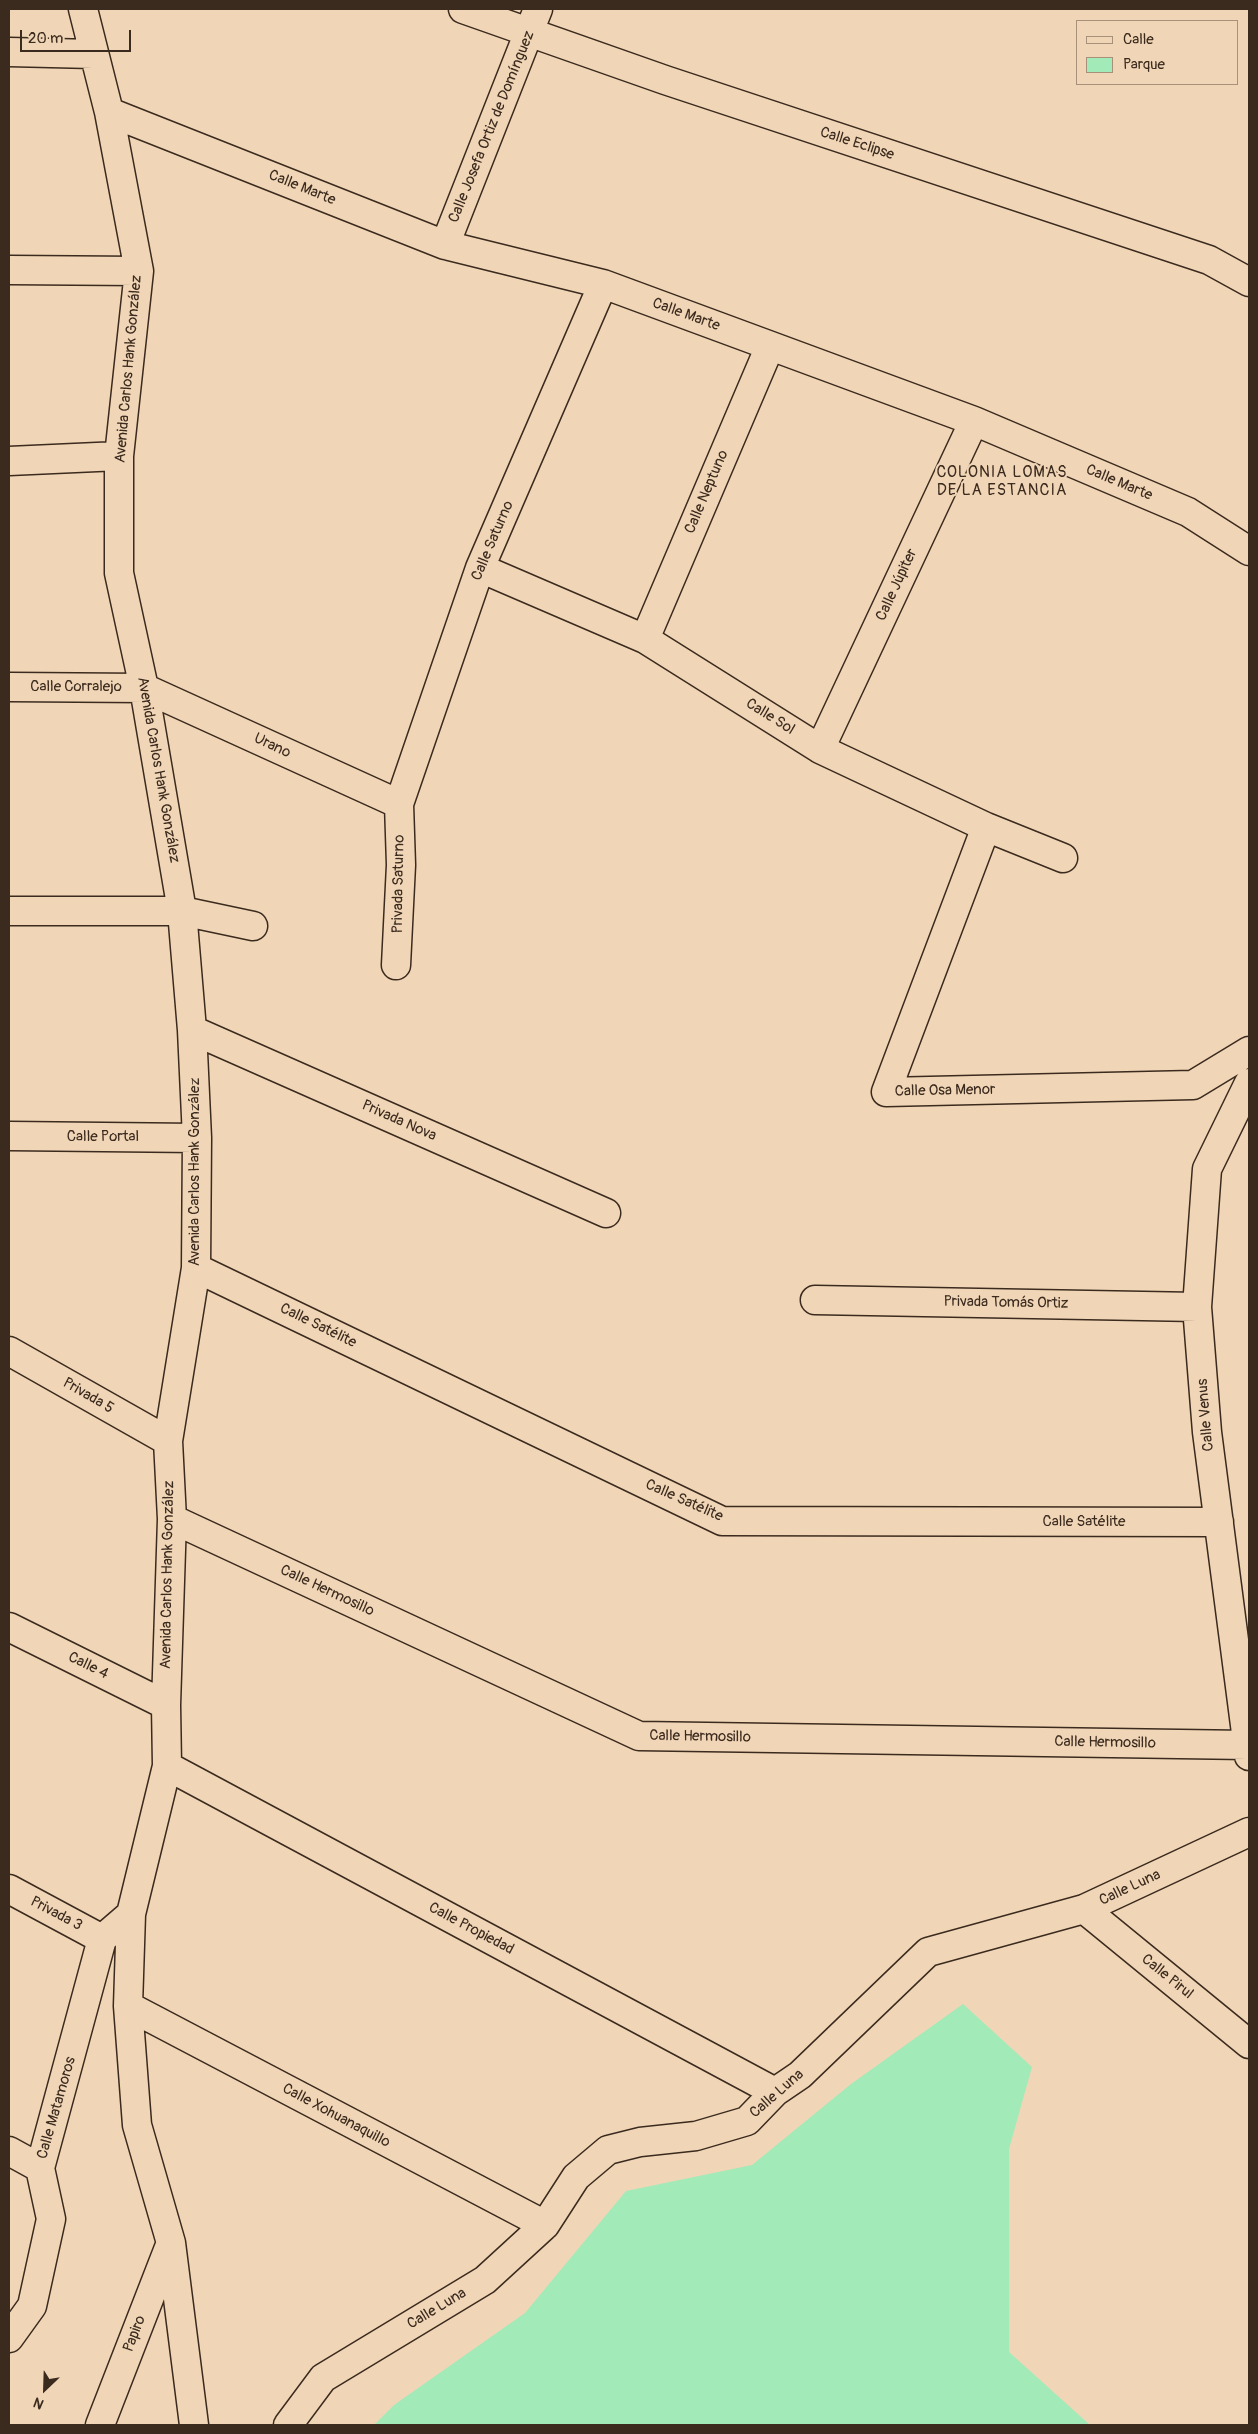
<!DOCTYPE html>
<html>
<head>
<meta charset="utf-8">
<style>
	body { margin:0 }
	#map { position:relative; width:1258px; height:2434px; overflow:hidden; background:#f0d6b7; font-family:Pangolin,sans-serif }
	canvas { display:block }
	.frame { position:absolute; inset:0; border:10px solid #3b2a1e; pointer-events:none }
	.legend { position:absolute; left:1076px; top:20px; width:162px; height:65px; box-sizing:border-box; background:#f0d6b7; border:1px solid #a8917a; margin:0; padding:6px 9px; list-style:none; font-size:15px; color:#3b2a1e }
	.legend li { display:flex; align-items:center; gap:10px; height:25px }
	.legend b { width:25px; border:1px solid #a8917a }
	.north { position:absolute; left:20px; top:2364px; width:50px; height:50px; -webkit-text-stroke:4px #f0d6b7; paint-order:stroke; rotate:204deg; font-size:14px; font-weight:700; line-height:20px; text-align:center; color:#3b2a1e }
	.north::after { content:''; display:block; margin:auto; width:18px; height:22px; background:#3b2a1e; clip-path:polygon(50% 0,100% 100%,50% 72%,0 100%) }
	.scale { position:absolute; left:20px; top:30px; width:111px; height:22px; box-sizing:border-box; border:2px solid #3b2a1e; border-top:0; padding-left:6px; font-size:15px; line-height:18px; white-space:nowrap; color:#3b2a1e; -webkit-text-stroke:4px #f0d6b7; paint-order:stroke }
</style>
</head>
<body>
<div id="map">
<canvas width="1258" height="2434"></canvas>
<div class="frame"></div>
<ul class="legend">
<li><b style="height:6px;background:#f0d6b7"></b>Calle</li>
<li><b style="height:14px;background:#a2eab8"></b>Parque</li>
</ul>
<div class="north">N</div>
<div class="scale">20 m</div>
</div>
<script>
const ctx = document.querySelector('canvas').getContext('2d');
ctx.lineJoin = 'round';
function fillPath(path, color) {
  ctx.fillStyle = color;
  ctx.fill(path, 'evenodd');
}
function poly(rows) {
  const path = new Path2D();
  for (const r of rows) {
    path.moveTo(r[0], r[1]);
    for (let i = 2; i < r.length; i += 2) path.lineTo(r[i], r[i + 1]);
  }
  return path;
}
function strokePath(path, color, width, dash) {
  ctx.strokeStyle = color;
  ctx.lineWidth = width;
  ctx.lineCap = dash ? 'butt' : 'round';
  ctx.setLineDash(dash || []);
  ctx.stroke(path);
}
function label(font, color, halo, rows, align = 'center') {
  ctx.font = font + ' Pangolin,sans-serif';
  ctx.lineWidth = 4;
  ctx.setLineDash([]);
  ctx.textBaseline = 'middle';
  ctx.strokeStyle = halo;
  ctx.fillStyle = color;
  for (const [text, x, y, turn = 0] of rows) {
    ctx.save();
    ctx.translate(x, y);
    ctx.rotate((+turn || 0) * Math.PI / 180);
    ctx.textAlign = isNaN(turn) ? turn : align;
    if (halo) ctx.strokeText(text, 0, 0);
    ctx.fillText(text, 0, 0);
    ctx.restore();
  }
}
fillPath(poly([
	[963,2004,1032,2067,1009,2149,1009,2352,1090,2425,374,2425,394,2405,525,2313,626,2191,752,2165,851,2084]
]), '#a2eab8');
const minor = poly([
	[83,9,109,112,139,271,119,456,119,573,144,688,182,911,192,1030,197,1138,196,1268,168,1441,172,1519,166,1705,167,1766,131,1914,128,2006,137,2125,171,2243,194,2425],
	[463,9,665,80,1209,260,1249,282],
	[9,52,93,54],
	[109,112,445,245,603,284,974,421,1188,512,1249,551],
	[445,245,538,9],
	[9,270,139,271],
	[9,461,119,456],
	[480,568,645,639,820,749,986,827,1063,858],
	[645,639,770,346],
	[9,687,144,688,399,804],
	[820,749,974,421],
	[986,827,886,1092,1193,1085,1249,1051],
	[9,911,182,911,253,926],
	[396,965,401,865,399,804,480,568,603,284],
	[192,1030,606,1213],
	[1249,1083,1207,1169,1197,1307,1207,1432,1249,1756],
	[9,1136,197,1138],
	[196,1268,722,1521,1219,1522],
	[815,1300,1197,1307],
	[9,1351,168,1441],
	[172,1519,639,1736,1247,1745],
	[9,1627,166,1705],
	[167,1766,775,2092],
	[9,1889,102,1939],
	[1084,1909,1249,2044],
	[128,2006,545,2225],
	[9,2151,40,2168],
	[9,2338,32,2306,51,2219,40,2168,102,1939,131,1914],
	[100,2425,170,2245],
	[288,2425,323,2378,485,2280,545,2225,576,2177,608,2150,640,2142,696,2136,747,2121,775,2092,800,2075,928,1952,1084,1909,1249,1832]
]);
strokePath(minor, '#3b2a1e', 31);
strokePath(minor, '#f0d6b7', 28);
label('15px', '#3b2a1e', '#f0d6b7', [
	["Calle Josefa Ortiz de Domínguez",492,127,-68],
	["Calle Eclipse",857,144,18],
	["Calle Marte",302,188,22],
	["Calle Marte",686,315,20],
	["Avenida Carlos Hank González",129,369,-85],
	["Calle Marte",1119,483,23],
	["Calle Neptuno",707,492,-67],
	["Calle Saturno",493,541,-67],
	["Calle Júpiter",897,585,-65],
	["Calle Corralejo",76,687],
	["Calle Sol",770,717,32],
	["Urano",272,746,25],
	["Avenida Carlos Hank González",158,770,80],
	["Privada Saturno",399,884,-89],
	["Calle Osa Menor",945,1091,-1],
	["Privada Nova",399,1121,24],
	["Calle Portal",103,1137],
	["Avenida Carlos Hank González",195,1172,-90],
	["Privada Tomás Ortiz",1006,1303,1],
	["Calle Satélite",318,1326,26],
	["Privada 5",88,1396,30],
	["Calle Venus",1206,1415,-95],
	["Calle Satélite",684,1501,24],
	["Calle Satélite",1084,1522],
	["Avenida Carlos Hank González",168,1575,-89],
	["Calle Hermosillo",327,1591,25],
	["Calle 4",88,1666,26],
	["Calle Hermosillo",700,1737,1],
	["Calle Hermosillo",1105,1743,1],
	["Calle Luna",1130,1888,-25],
	["Privada 3",56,1914,28],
	["Calle Propiedad",471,1929,28],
	["Calle Pirul",1167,1977,39],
	["Calle Luna",777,2094,-41],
	["Calle Matamoros",57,2108,-74],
	["Calle Xohuanaquillo",336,2116,28],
	["Calle Luna",437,2309,-31],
	["Papiro",135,2334,-69]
]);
ctx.letterSpacing = '1px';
label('16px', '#3b2a1e', '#f0d6b7', [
	["COLONIA LOMAS",1002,473],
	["DE LA ESTANCIA",1002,491]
]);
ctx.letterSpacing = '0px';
</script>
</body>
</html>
